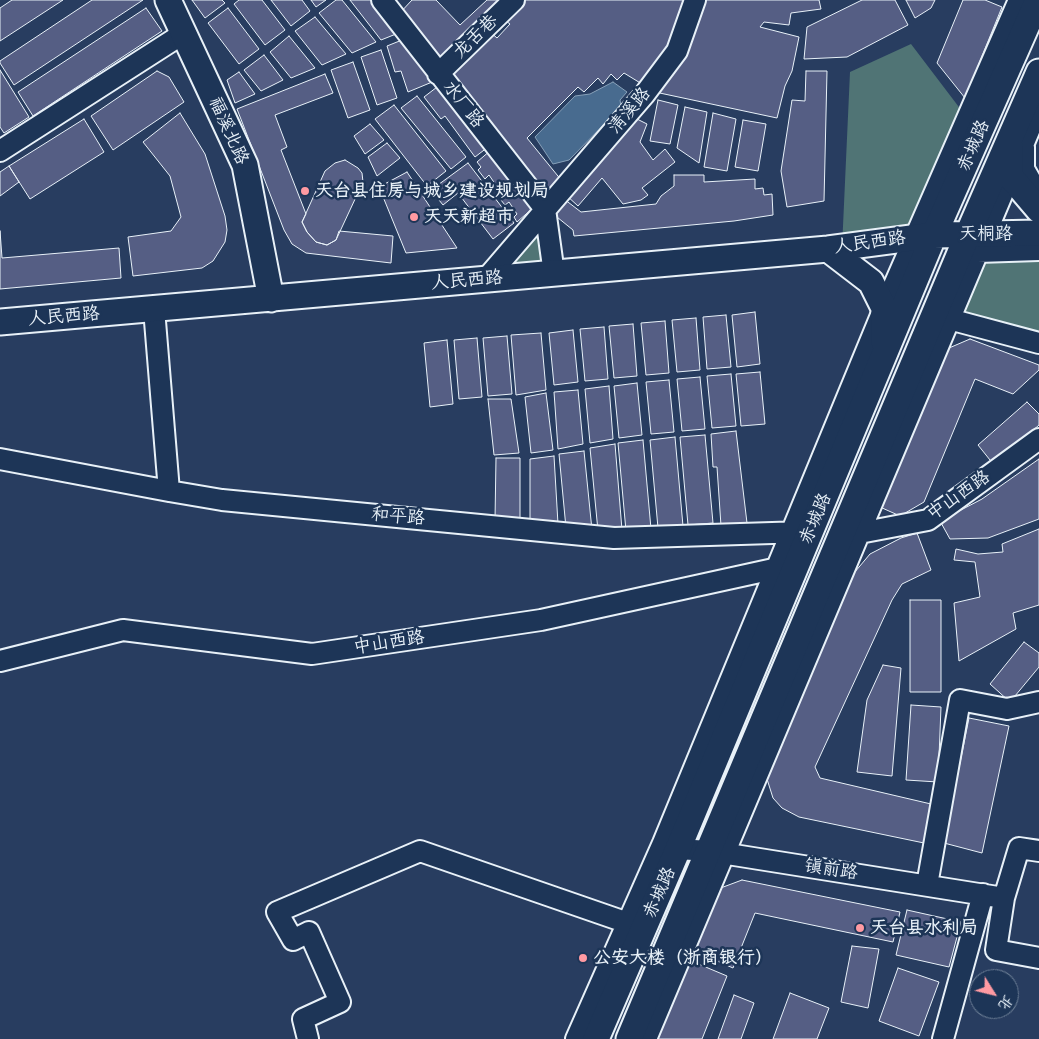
<!DOCTYPE html>
<html>
<head>
<meta charset="utf-8">
<style>
	body { margin:0 }
	#map { position:relative; width:1039px; height:1039px; overflow:hidden; background:#283d60; font-family:Itim,"LXGW WenKai TC",sans-serif }
	canvas { display:block }
	.north { position:absolute; left:969px; top:969px; width:50px; height:50px; box-sizing:border-box; background:#1d3557; border:1px solid #6e8097; border-radius:50%; rotate:126deg; font-size:14px; font-weight:700; line-height:20px; text-align:center; color:#e8f1f8 }
	.north::after { content:''; display:block; margin:auto; width:18px; height:22px; background:#ff9aa2; clip-path:polygon(50% 0,100% 100%,50% 72%,0 100%) }
</style>
</head>
<body>
<div id="map">
<canvas width="1039" height="1039"></canvas>
<div class="north">北</div>
</div>
<script>
const ctx = document.querySelector('canvas').getContext('2d');
ctx.lineJoin = 'round';
function fillPath(path, color) {
  ctx.fillStyle = color;
  ctx.fill(path, 'evenodd');
}
function poly(rows) {
  const path = new Path2D();
  for (const r of rows) {
    path.moveTo(r[0], r[1]);
    for (let i = 2; i < r.length; i += 2) path.lineTo(r[i], r[i + 1]);
  }
  return path;
}
function strokePath(path, color, width, dash) {
  ctx.strokeStyle = color;
  ctx.lineWidth = width;
  ctx.lineCap = dash ? 'butt' : 'round';
  ctx.setLineDash(dash || []);
  ctx.stroke(path);
}
function label(font, color, halo, rows, align = 'center') {
  ctx.font = font + ' Itim,"LXGW WenKai TC",sans-serif';
  ctx.lineWidth = 5;
  ctx.setLineDash([]);
  ctx.textBaseline = 'middle';
  ctx.strokeStyle = halo;
  ctx.fillStyle = color;
  for (const [text, x, y, turn = 0] of rows) {
    ctx.save();
    ctx.translate(x, y);
    ctx.rotate((+turn || 0) * Math.PI / 180);
    ctx.textAlign = isNaN(turn) ? turn : align;
    if (halo) ctx.strokeText(text, 0, 0);
    ctx.fillText(text, 0, 0);
    ctx.restore();
  }
}
fillPath(poly([
	[911,44,968,119,915,237,842,248,850,72],
	[545,209,554,274,485,280],
	[1039,249,1039,343,949,319,978,252]
]), '#507475');
const water = poly([
	[613,82,627,92,620,100,621,107,569,160,553,164,535,137,575,96,590,94,613,82]
]);
fillPath(water, '#486b8f');
strokePath(water, '#88a1b9', 1);
const building = poly([
	[12,0,63,0,0,41,0,8,12,0],
	[92,0,143,0,14,85,0,63,0,61,92,0],
	[192,0,222,0,225,3,205,18,192,0],
	[239,0,262,0,285,30,265,45,234,4,239,0],
	[271,0,302,0,310,11,291,26,271,0],
	[311,0,326,0,316,7,311,0],
	[336,0,342,0,376,42,352,53,319,13,336,0],
	[350,0,376,0,401,32,381,40,350,0],
	[412,0,436,0,460,25,487,0,508,0,440,69,398,15,412,0],
	[520,0,819,0,821,9,791,13,789,25,764,22,760,27,799,37,792,71,785,86,777,118,655,92,624,73,617,80,611,74,603,84,598,78,584,92,578,87,527,138,562,181,543,198,442,74,488,30,497,38,510,24,502,18,520,0],
	[862,0,895,0,908,25,847,57,804,59,807,27,862,0],
	[906,0,935,0,931,8,915,18,906,0],
	[963,0,985,0,1002,7,965,98,937,63,963,0],
	[146,8,162,31,33,116,18,92,146,8],
	[228,8,259,49,239,64,208,23,228,8],
	[315,17,346,54,322,65,295,31,315,17],
	[289,36,315,68,291,78,270,52,289,36],
	[407,38,437,80,408,92,401,71,395,72,387,46,407,38],
	[381,50,397,98,377,105,361,57,381,50],
	[264,55,283,80,261,91,244,70,264,55],
	[353,62,370,110,348,118,331,70,353,62],
	[0,70,29,117,4,133,0,127,0,70],
	[157,71,169,77,184,102,113,150,91,116,157,71],
	[806,71,827,71,824,201,787,207,781,171,792,100,805,101,806,71],
	[239,72,255,94,235,103,227,80,239,72],
	[325,74,333,93,275,115,287,147,281,150,306,214,302,222,307,232,316,242,327,245,336,240,339,231,393,236,391,263,306,253,292,244,284,230,237,109,325,74],
	[441,84,488,147,475,157,445,116,441,119,424,97,441,84],
	[417,96,466,157,451,169,401,108,417,96],
	[658,100,678,105,670,144,650,141,658,100],
	[394,105,446,171,427,186,375,119,394,105],
	[685,107,707,112,699,163,677,148,685,107],
	[180,113,205,154,225,216,227,230,225,242,213,261,202,268,133,276,128,237,171,231,181,217,170,176,143,142,180,113],
	[713,113,736,119,727,171,704,167,713,113],
	[633,117,647,124,640,142,653,160,665,149,675,162,642,188,648,195,641,200,623,204,602,178,578,206,566,195,633,117],
	[84,119,104,152,30,199,9,166,84,119],
	[743,120,766,124,758,171,735,167,743,120],
	[370,124,384,140,365,154,354,136,370,124],
	[387,143,400,158,377,176,368,157,387,143],
	[491,150,534,207,517,222,514,217,517,214,509,202,505,205,496,194,500,191,489,175,485,179,478,170,481,167,477,162,491,150],
	[345,160,358,168,362,173,363,182,336,240,327,245,316,242,307,232,302,222,325,171,335,163,345,160],
	[468,163,514,223,493,239,458,193,443,205,431,190,468,163],
	[9,166,19,182,0,196,0,172,9,166],
	[407,172,457,248,406,253,379,187,407,172],
	[674,175,704,175,704,182,755,179,755,189,763,188,764,195,772,194,773,215,734,221,574,236,573,230,552,213,564,199,581,212,656,204,661,196,674,186,674,175],
	[0,231,2,258,119,248,121,278,0,289,0,231],
	[755,312,760,364,737,367,732,315,755,312],
	[726,315,731,367,707,369,703,317,726,315],
	[696,318,700,370,677,372,672,320,696,318],
	[665,321,669,373,646,375,641,323,665,321],
	[633,324,637,376,614,378,609,326,633,324],
	[604,327,608,379,585,381,580,329,604,327],
	[573,330,578,382,554,385,549,333,573,330],
	[541,333,546,390,516,395,511,335,541,333],
	[507,336,512,394,488,396,483,338,507,336],
	[477,338,482,397,459,399,454,340,477,338],
	[970,339,1039,365,1039,370,1013,394,975,379,924,502,900,516,880,507,949,348,970,339],
	[447,340,453,404,430,407,424,343,447,340],
	[760,372,765,424,741,426,736,374,760,372],
	[731,374,736,426,712,428,707,376,731,374],
	[700,377,705,429,682,431,677,379,700,377],
	[669,380,674,432,651,434,646,382,669,380],
	[637,383,642,435,619,438,614,386,637,383],
	[609,386,613,439,590,443,585,389,609,386],
	[578,390,583,444,558,449,554,392,578,390],
	[546,393,553,450,531,453,525,397,546,393],
	[488,399,511,399,519,453,494,455,488,399],
	[1027,402,1039,414,1039,425,994,465,978,445,1027,402],
	[736,431,747,523,721,526,717,467,713,467,711,434,736,431],
	[705,435,713,523,688,525,680,437,705,435],
	[675,437,683,526,658,528,650,440,675,437],
	[643,440,651,529,626,531,618,443,643,440],
	[615,444,622,530,598,531,590,448,615,444],
	[584,451,592,530,566,528,559,454,584,451],
	[554,456,558,524,530,525,530,459,554,456],
	[496,458,520,458,520,520,495,520,496,458],
	[1039,459,1039,519,988,538,950,539,940,521,982,499,1039,459],
	[1039,529,1039,605,1013,613,1016,629,959,661,954,603,980,597,975,562,954,560,956,549,978,554,1003,552,1002,544,1039,529],
	[917,533,931,570,902,584,892,600,815,767,820,778,931,804,924,843,799,817,782,808,773,798,767,779,773,758,849,579,870,554,901,538,917,533],
	[910,600,941,600,941,692,910,692,910,600],
	[1024,642,1039,653,1039,667,1010,702,990,684,1024,642],
	[883,665,901,668,892,776,857,772,867,700,883,665],
	[911,705,941,707,938,782,906,780,911,705],
	[969,718,1009,726,982,853,944,843,969,718],
	[742,880,900,912,893,942,755,913,733,968,692,950,718,889,742,880],
	[907,910,961,922,949,967,896,955,907,910],
	[852,946,879,949,868,1008,841,1002,852,946],
	[689,960,727,976,702,1039,656,1039,689,960],
	[898,968,939,982,919,1036,879,1021,898,968],
	[790,993,829,1008,817,1039,773,1039,790,993],
	[734,995,754,1003,741,1039,718,1039,734,995]
]);
fillPath(building, '#555e84');
strokePath(building, '#e8f1f8', 1);
const minor = poly([
	[382,0,545,209,554,274],
	[438,74,514,0],
	[1024,147,1024,169,1036,190,1039,193],
	[0,151,184,33],
	[978,252,1039,250],
	[485,280,644,95,677,51,695,0],
	[154,309,169,491,222,500,614,538,804,532],
	[949,319,1039,343],
	[0,459,169,491],
	[849,535,928,520,1039,439],
	[0,661,123,630,312,654,541,620,778,568],
	[678,849,709,851,1004,898,996,950,1039,958],
	[927,885,960,700,1007,709,1039,702],
	[1004,898,1019,848,1039,851],
	[308,1039,303,1019,340,1002,309,932,293,940,277,912,420,851,628,923],
	[576,1039,663,843,884,308,1019,0],
	[646,1039,1039,107],
	[943,1039,983,894]
]);
const major = poly([
	[168,0,245,165,271,299],
	[1010,146,1010,176,1039,210],
	[828,249,871,282,884,308,884,342],
	[0,322,828,249,934,235,1039,233],
	[596,1039,678,849,934,235,1038,0],
	[629,1039,968,234,1039,72]
]);
strokePath(minor, '#e8f1f8', 24);
strokePath(major, '#e8f1f8', 29);
strokePath(minor, '#1d3557', 20);
strokePath(major, '#1d3557', 25);
for (const [x, y, r, color] of [
	[305,191,5,"#ff9aa2"],
	[414,217,5,"#ff9aa2"],
	[860,928,5,"#ff9aa2"],
	[583,958,5,"#ff9aa2"]
]) {
  const dot = new Path2D();
  dot.arc(x, y, r, 0, 2 * Math.PI);
  ctx.fillStyle = color;
  ctx.fill(dot);
  strokePath(dot, '#1d3557', 2);
}
label('18px', '#e8f1f8', '#1d3557', [
	["龙舌巷",476,37,-44],
	["水厂路",463,105,52],
	["清溪路",630,111,-50],
	["福溪北路",228,131,66],
	["赤城路",974,146,-66],
	["天桐路",986,234],
	["人民西路",870,243,-8],
	["人民西路",467,281,-5],
	["人民西路",64,317,-5],
	["中山西路",959,496,-35],
	["和平路",398,517,5],
	["赤城路",816,519,-67],
	["中山西路",389,643,-9],
	["镇前路",831,870,9],
	["赤城路",660,893,-66]
]);
label('bold 18px', '#e8f1f8', '#1d3557', [
	["天台县住房与城乡建设规划局",315,191],
	["天天新超市",424,217],
	["天台县水利局",870,928],
	["公安大楼（浙商银行）",593,958]
], 'left');
</script>
</body>
</html>
